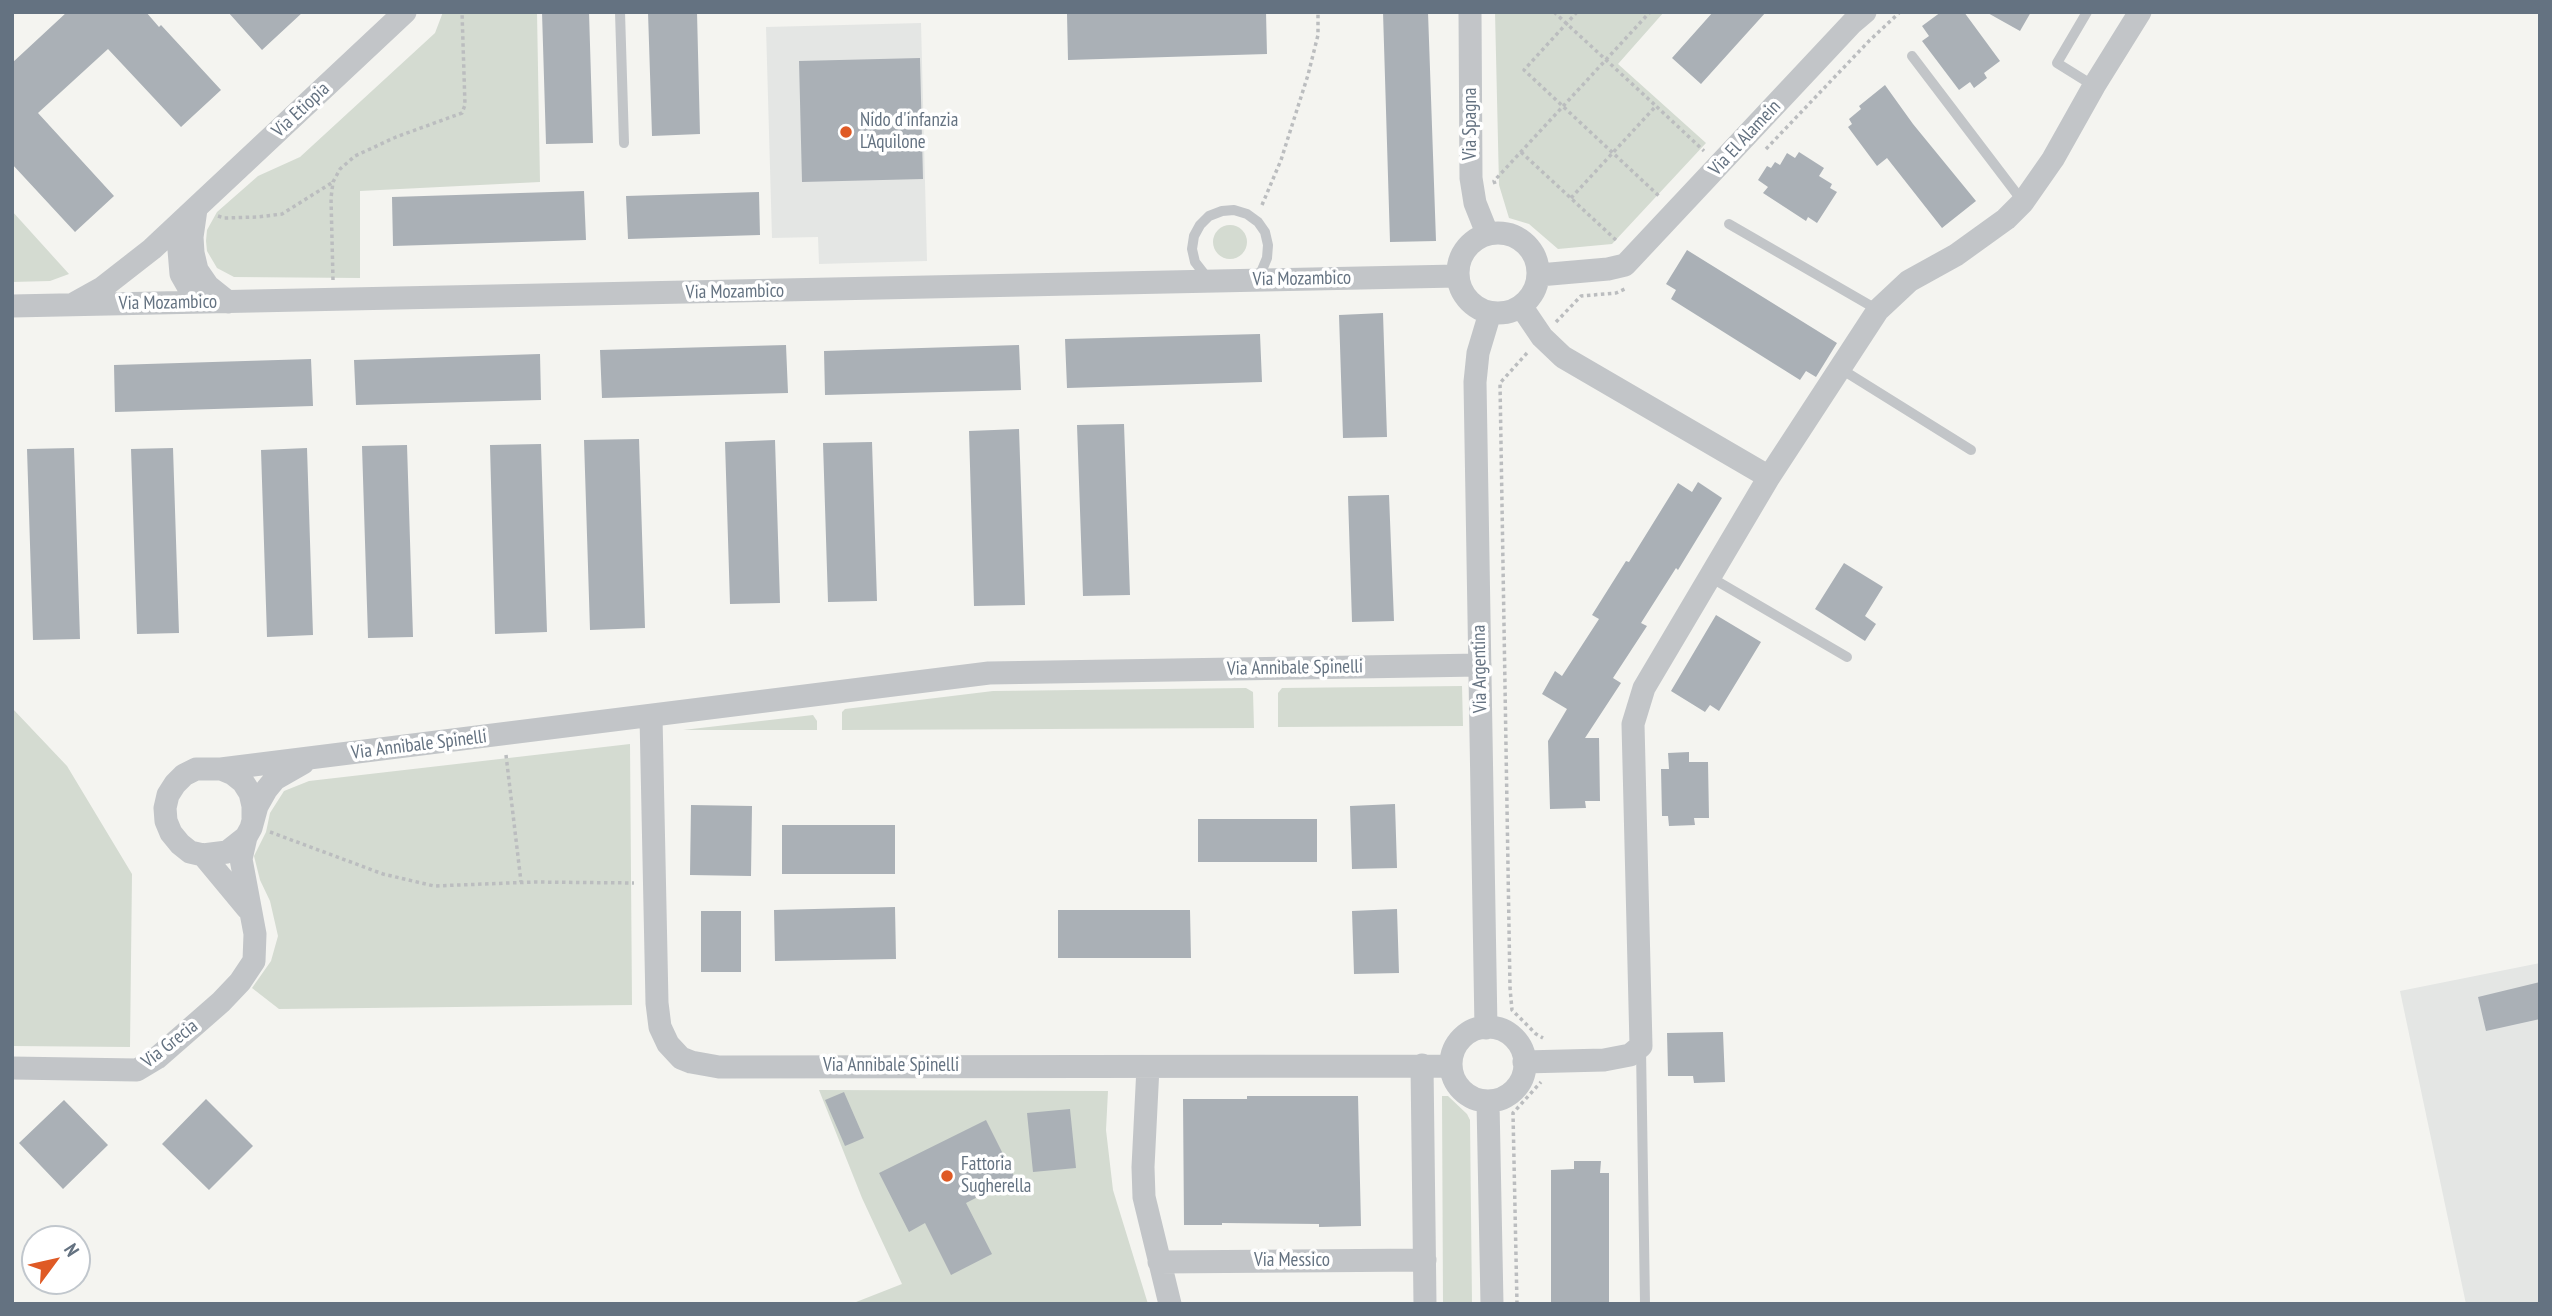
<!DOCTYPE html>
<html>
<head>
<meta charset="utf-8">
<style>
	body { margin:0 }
	#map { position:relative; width:2552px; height:1316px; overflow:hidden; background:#f4f4f0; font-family:"PT Sans Narrow",sans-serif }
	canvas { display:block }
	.frame { position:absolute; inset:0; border:14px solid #647281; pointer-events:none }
	.north { position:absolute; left:21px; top:1225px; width:70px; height:70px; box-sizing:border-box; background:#fff; border:2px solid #c1c7cd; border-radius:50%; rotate:57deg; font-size:19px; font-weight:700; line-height:28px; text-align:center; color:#647281 }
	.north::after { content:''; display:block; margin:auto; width:24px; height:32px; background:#df5a25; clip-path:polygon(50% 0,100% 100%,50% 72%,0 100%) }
</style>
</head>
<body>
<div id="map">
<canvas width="2552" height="1316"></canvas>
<div class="frame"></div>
<div class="north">N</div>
</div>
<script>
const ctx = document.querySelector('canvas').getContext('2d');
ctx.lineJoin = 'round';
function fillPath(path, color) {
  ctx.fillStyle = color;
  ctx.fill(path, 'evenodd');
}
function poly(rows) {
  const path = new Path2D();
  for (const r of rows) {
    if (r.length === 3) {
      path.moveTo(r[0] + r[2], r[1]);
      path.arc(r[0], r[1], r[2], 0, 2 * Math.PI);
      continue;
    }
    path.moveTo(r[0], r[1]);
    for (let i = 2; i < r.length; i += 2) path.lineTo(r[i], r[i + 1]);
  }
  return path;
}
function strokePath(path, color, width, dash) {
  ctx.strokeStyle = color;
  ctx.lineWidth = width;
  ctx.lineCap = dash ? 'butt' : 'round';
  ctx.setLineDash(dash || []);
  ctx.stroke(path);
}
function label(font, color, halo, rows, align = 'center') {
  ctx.font = font + ' "PT Sans Narrow",sans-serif';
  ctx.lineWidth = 7;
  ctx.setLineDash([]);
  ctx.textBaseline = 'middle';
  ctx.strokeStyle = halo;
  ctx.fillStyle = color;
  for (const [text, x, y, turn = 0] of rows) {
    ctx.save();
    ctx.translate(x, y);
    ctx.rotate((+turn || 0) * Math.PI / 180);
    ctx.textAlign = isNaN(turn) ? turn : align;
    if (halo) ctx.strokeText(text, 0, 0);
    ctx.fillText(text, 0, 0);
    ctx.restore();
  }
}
fillPath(poly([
	[921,23,927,261,819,264,818,237,772,238,766,27],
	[2540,963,2540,1304,2466,1304,2400,991]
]), '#e4e6e4');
fillPath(poly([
	[443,12,537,12,540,182,360,191,360,278,234,277,217,268,207,251,206,241,207,230,217,212,258,176,300,157,435,33],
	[1495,12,1664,12,1618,64,1706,143,1612,244,1558,249,1529,224,1509,218,1499,185],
	[12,211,69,274,50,281,12,282],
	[1230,242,17],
	[1462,686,1463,726,1278,727,1278,693,1282,688],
	[1246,688,1253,692,1254,728,842,730,842,712,845,709,993,691],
	[12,708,67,766,132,874,130,1047,12,1046],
	[813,715,817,721,817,730,683,730],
	[630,744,632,1005,279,1009,252,988,271,961,278,936,270,901,260,880,254,856,266,832,270,813,284,791,309,781],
	[819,1090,1108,1091,1106,1130,1113,1190,1148,1304,851,1304,902,1284,862,1198],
	[1442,1096,1448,1096,1467,1114,1470,1120,1472,1304,1443,1304]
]), '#d4dbd1');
fillPath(poly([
	[67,12,146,12,159,27,161,25,221,90,181,127,108,49,38,113,114,196,75,232,12,164,12,63],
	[228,12,303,12,262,50],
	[542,12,589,12,593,143,546,144],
	[648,12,697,12,700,134,652,136],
	[1111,12,1266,12,1267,54,1068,60,1067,14],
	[1383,12,1428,12,1436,241,1390,242],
	[1713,12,1766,12,1701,84,1672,58],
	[1941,12,1964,12,2000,61,1984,73,1987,78,1974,88,1970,82,1959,90,1922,41,1929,36,1922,26],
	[1986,12,2031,12,2020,31],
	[920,58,923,179,802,182,799,61],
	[1885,85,1913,124,1976,201,1942,228,1887,158,1877,166,1848,127,1852,124,1849,119,1861,109,1859,106],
	[1799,152,1824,168,1819,176,1832,184,1830,188,1837,192,1817,223,1808,217,1806,221,1763,193,1768,187,1758,180,1767,166,1771,168,1775,162,1780,165,1787,153,1795,158],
	[584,191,586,240,393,246,392,197],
	[759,192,760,235,628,239,626,196],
	[1687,250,1837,343,1816,377,1806,371,1800,380,1671,299,1676,290,1666,284],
	[1383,313,1387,437,1343,438,1339,315],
	[1260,334,1262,382,1067,388,1065,339],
	[786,345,788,393,602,398,600,350],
	[1019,345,1021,390,825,395,824,351],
	[540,354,541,400,356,405,354,360],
	[311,359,313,406,115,412,114,365],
	[1124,424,1130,595,1083,596,1077,425],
	[1019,429,1025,605,974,606,969,431],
	[639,439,645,628,590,630,584,440],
	[775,440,780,603,730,604,725,442],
	[872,442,877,601,828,602,823,443],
	[541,444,547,632,495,634,490,445],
	[407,445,413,637,368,638,362,446],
	[74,448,80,639,33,640,27,449],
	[173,448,179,633,137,634,131,449],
	[307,448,313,635,267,637,261,450],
	[1698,482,1722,498,1678,570,1676,568,1641,623,1647,626,1613,678,1621,683,1585,738,1599,738,1600,801,1585,801,1586,808,1550,809,1548,741,1567,709,1542,694,1555,671,1562,676,1599,619,1592,615,1626,561,1629,562,1678,483,1692,492],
	[1389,495,1394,621,1352,622,1348,496],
	[1844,563,1883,587,1865,616,1876,624,1865,641,1815,609],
	[1716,615,1761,642,1719,711,1710,705,1705,712,1671,691],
	[1689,752,1689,762,1708,762,1709,818,1694,818,1695,825,1669,826,1668,816,1662,816,1661,769,1669,769,1668,753],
	[1395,804,1397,868,1352,869,1350,806],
	[691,805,752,806,751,876,690,875],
	[1198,819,1317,819,1317,862,1198,862],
	[782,825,895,825,895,874,782,874],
	[895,907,896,959,775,961,774,910],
	[1397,909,1399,973,1354,974,1352,911],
	[1058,910,1190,910,1191,958,1058,958],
	[701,911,741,911,741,972,701,972],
	[2540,982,2540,1019,2486,1031,2478,997],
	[1723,1032,1725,1082,1694,1083,1693,1076,1668,1076,1667,1033],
	[844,1092,864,1138,845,1146,825,1100],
	[1247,1096,1358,1096,1361,1226,1319,1227,1319,1224,1222,1223,1222,1225,1184,1225,1183,1099,1247,1099],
	[206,1099,253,1146,209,1190,162,1144],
	[64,1100,108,1145,63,1189,19,1143],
	[1070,1109,1076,1168,1033,1172,1027,1113],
	[986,1120,1015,1178,966,1203,992,1254,951,1275,925,1223,909,1232,879,1173],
	[1574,1161,1601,1161,1600,1173,1609,1173,1609,1304,1551,1304,1551,1170,1574,1169]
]), '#aab0b6');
strokePath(poly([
	[1554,12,1656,106],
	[1577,12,1524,70,1659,196],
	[1766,149,1869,41,1900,12],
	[1521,152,1617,241],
	[1495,184,1494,181,1650,12],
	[1571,198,1656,106,1704,151],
	[1262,205,1281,160,1308,75,1318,35,1318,12],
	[218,216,224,218,258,217,282,214,333,182],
	[333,280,331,198,333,182,340,169,355,156,396,137,462,113,465,105,462,12],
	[1556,322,1581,296,1616,293,1627,288],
	[1527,353,1500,383,1510,988,1512,1010,1536,1034,1543,1038],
	[506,755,521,882],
	[270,832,383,874,434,886,534,882,634,883],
	[1517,1304,1513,1113,1541,1082]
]), '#bbbdbf', 3.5, [3.5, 3.5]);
strokePath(poly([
	[620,12,624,143],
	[2087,12,2057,63,2094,86],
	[1912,56,2023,202],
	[1729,224,1878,310],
	[1209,280,1195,262,1192,249,1194,236,1200,225,1209,216,1222,211,1234,210,1247,214,1258,222,1265,232,1268,245,1267,258,1262,270,1255,278],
	[1841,369,1971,450],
	[1710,577,1847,657],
	[1641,1049,1645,1304]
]), '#c2c5c8', 10);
strokePath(poly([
	[1470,12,1471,178,1475,203,1487,233],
	[196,209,192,237,193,253,197,270,208,286,228,302],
	[1498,273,40],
	[183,237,179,250,181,274,197,302],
	[1539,275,1608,269,1625,265,1852,23,1865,12],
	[75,303,102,288,152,249,405,12],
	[12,306,1457,276],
	[1521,306,1542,337,1563,357,1769,477],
	[651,716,657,1003,660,1027,668,1044,681,1058,691,1062,719,1067,1451,1066],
	[221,769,989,673,1480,665],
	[253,818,253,806,250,793,243,782,233,774,221,769,196,769,184,775,175,784,168,795,165,808,166,821,171,833,180,844,190,852,203,855,227,852,246,837,251,828,257,806,266,790,275,779,303,763],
	[203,855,247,908],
	[1488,1064,37],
	[1486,1028,1475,382,1478,353,1490,313],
	[1524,1062,1604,1060,1630,1055,1641,1046,1633,724,1644,688,1769,477,1878,310,1909,281,1956,255,2006,219,2023,202,2053,159,2094,86,2140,12],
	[1422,1065,1425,1304],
	[1148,1067,1143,1167,1144,1197,1170,1304],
	[12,1068,137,1070,157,1058,221,1002,240,982,254,961,255,934,241,859,246,837],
	[1488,1102,1492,1304],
	[1159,1262,1425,1260]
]), '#c2c5c8', 23);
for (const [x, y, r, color] of [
	[846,132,7,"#df5a25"],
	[947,1176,7,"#df5a25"]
]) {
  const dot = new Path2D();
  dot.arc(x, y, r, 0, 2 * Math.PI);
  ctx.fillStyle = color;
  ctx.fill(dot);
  strokePath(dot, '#fff', 2.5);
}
label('19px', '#647281', '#fff', [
	["Via Etiopia",301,110,-43],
	["Via Spagna",1471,124,-90],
	["Via El Alamein",1745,138,-47],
	["Via Mozambico",1302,279,-1],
	["Via Mozambico",735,292,-1],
	["Via Mozambico",168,303,-1],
	["Via Annibale Spinelli",1295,668,-1],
	["Via Argentina",1480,669,-91],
	["Via Annibale Spinelli",419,745,-7],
	["Via Grecia",170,1044,-38],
	["Via Annibale Spinelli",891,1066],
	["Via Messico",1292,1261]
]);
label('19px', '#647281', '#fff', [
	["Nido d'infanzia",860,121],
	["L'Aquilone",860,143],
	["Fattoria",961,1165],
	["Sugherella",961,1187]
], 'left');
</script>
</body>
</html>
